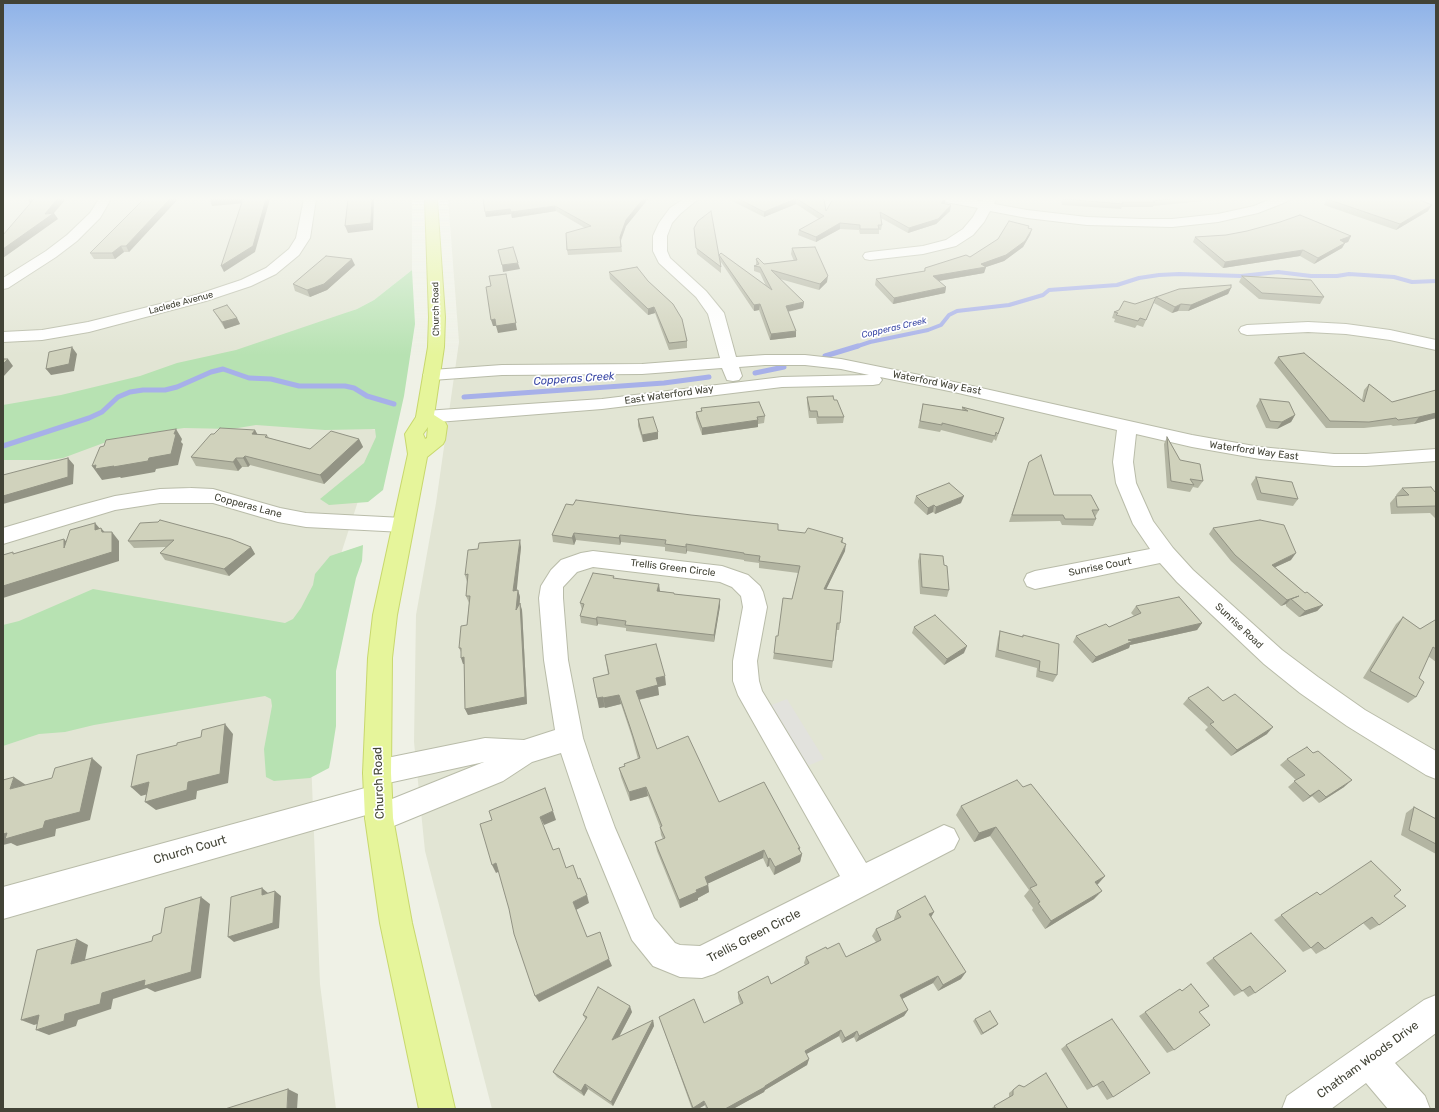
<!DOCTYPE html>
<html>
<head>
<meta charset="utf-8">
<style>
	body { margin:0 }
	#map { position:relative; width:1439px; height:1112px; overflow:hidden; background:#eff1e6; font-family:Rubik,sans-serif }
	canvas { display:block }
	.frame { position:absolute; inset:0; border:4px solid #424336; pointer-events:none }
</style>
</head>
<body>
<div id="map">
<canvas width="1439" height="1112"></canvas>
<div class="frame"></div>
</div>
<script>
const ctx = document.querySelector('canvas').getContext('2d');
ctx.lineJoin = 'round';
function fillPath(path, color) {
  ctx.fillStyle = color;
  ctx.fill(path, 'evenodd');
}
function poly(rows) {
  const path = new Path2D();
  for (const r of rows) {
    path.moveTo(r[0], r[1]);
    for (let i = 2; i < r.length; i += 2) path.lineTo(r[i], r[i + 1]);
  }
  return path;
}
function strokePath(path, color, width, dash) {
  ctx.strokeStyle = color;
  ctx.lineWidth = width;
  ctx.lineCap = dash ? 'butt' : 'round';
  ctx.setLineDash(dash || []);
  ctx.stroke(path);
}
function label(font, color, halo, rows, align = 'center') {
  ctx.font = font + ' Rubik,sans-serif';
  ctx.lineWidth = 3.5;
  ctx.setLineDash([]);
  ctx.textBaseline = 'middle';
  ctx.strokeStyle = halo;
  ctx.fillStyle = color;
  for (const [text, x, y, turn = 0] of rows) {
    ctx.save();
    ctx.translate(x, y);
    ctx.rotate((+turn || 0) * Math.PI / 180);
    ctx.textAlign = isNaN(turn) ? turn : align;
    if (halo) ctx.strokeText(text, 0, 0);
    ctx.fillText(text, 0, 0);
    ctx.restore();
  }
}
fillPath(poly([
	[3,199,412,199,412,270,374,300,357,309,239,356,3,413],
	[448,199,1436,199,1436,1109,492,1109,425,851,414,742,416,615,436,503,459,342],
	[196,411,381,430,307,659,320,984,336,1109,3,1109,3,453]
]), '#e2e5d4');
fillPath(poly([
	[412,270,415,324,404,396,383,490,368,502,329,505,320,499,364,463,376,437,375,429,325,430,256,425,232,429,184,428,117,438,63,458,49,460,3,460,3,405,61,395,140,376,177,363,236,350,357,309,374,300],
	[363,545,362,561,356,578,336,671,336,726,331,758,329,768,310,778,274,781,266,777,264,749,272,706,271,699,265,696,94,725,65,732,39,734,3,746,3,625,19,621,93,589,285,623,293,619,301,608,313,585,315,574,330,556]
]), '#b7e2b2');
fillPath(poly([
	[787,699,824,759,805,767,769,706]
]), '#e2e2dd');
strokePath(poly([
	[855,347,870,342,928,330,941,325,949,315,957,311,1009,305,1043,295,1049,290,1117,285,1139,278,1159,275,1179,274,1241,276,1278,272,1311,276,1337,276,1349,274,1394,277,1412,282,1436,281]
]), '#a7b0e9', 4);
strokePath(poly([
	[825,356,858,346],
	[755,373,784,367],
	[464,397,664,383,709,377],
	[3,446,89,418,102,412,118,397,130,392,143,390,165,390,177,387,211,372,223,369,249,378,271,379,299,386,345,386,354,388,367,396,394,404]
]), '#a7b0e9', 5);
const minor = poly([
	[99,199,111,199,100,218,77,241,56,257,8,288,3,289,3,278,46,251,67,235,90,213,99,199],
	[304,199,316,199,310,238,299,255,276,274,251,286,206,301,89,332,42,340,3,342,3,332,42,330,88,322,196,295,241,280,266,268,289,249,296,238,304,199],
	[684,199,698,199,680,214,672,223,667,236,667,251,670,258,706,291,724,313,736,357,765,355,805,355,841,359,954,382,1192,435,1260,447,1334,454,1366,454,1436,449,1436,461,1366,466,1334,466,1260,459,1192,447,1136,434,1133,462,1136,483,1153,521,1173,548,1193,570,1282,650,1318,677,1365,710,1436,751,1436,779,1426,775,1347,726,1300,693,1264,664,1177,582,1160,563,1035,589,1027,586,1024,580,1027,574,1035,571,1150,549,1133,524,1116,483,1113,462,1117,430,954,392,880,377,882,380,879,384,873,385,782,387,602,409,425,423,419,421,416,417,419,413,425,411,602,399,782,377,869,375,841,369,805,365,765,365,739,367,742,376,739,380,733,381,727,380,722,368,642,374,502,375,432,380,426,379,423,375,426,371,432,370,502,365,642,364,720,358,708,314,696,297,659,263,653,251,653,236,659,223,670,208,684,199],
	[944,199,970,199,982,201,984,199,996,199,994,204,1027,210,1087,217,1142,219,1172,219,1218,214,1254,206,1271,199,1288,199,1286,202,1258,213,1218,222,1172,227,1087,225,1027,218,990,211,984,222,973,235,956,246,923,254,870,260,865,259,863,256,865,253,870,252,923,246,946,240,963,229,973,217,978,208,946,202,944,199],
	[1308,322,1346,324,1390,330,1436,340,1436,350,1390,340,1346,334,1308,332,1247,335,1241,333,1239,330,1241,327,1247,325,1308,322],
	[191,488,213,489,280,508,306,513,403,518,410,520,414,525,410,530,403,532,306,527,278,522,213,503,160,503,115,510,3,544,3,528,78,506,115,496,160,489,191,488],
	[593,551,722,566,748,575,760,586,763,592,767,607,757,661,759,681,762,691,866,863,944,825,954,829,959,839,954,849,714,974,702,978,680,977,653,966,632,940,586,828,561,753,532,762,503,781,379,832,369,828,365,818,366,815,3,919,3,887,376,785,367,782,363,773,367,764,377,760,485,738,524,740,555,730,544,660,539,598,541,586,551,570,561,560,581,553,593,551],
	[593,567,720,582,732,587,741,596,743,607,733,661,733,681,738,695,840,876,700,946,680,945,675,943,654,918,615,828,593,768,583,738,568,660,563,598,563,587,577,572,593,567],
	[484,762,392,799,388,789,379,785,484,762],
	[1436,995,1436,1033,1395,1063,1425,1096,1430,1109,1388,1109,1366,1083,1331,1109,1282,1109,1287,1096,1424,1000,1436,995]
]);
const major = poly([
	[425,199,437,199,445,317,444,347,434,415,445,422,447,426,445,440,443,444,427,457,397,615,392,658,391,773,393,818,412,923,455,1109,419,1109,380,923,365,818,363,773,368,658,373,615,408,454,405,434,416,417,428,347,429,317,425,199],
	[428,427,427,438,425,439,423,434,428,427]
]);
strokePath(minor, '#b9bca9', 2);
strokePath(major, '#c8d86d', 2);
fillPath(minor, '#fff');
fillPath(major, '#e6f59b');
fillPath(poly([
	[144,199,178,199,129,252,124,252,115,259,94,259,90,253],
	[483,199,648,199,626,226,621,241,622,252,568,255,567,250,585,228,556,211,512,218,511,214,486,217],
	[728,199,824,199,826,211,945,203,944,204,950,211,936,224,908,233,881,218,882,225,881,230,879,230,879,234,860,234,859,230,840,229,816,242,798,235,799,230,819,219,796,204,764,217],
	[1033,199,1048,199,1046,201],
	[1061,199,1219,199,1213,200,1153,206,1153,207,1122,207,1121,209,1062,205],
	[1327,199,1428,211,1396,230,1324,205],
	[1029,226,1028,228,1032,229,1030,235,1023,247,1004,261,986,267,984,273,939,281,946,287,945,293,893,304,875,285,876,279,924,271,925,268,970,257],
	[694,228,719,255,766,286,760,273,754,271,754,266,756,265,756,259,764,264,794,261,791,254,792,248,827,282,819,290,780,279,804,302,803,308,788,312,796,337,770,340,759,310,754,311,721,262,721,273,697,254],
	[1351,236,1348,242,1345,243,1342,248,1314,264,1300,256,1223,268,1193,242,1195,237],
	[355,265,327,290,310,297,295,291,293,284],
	[637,267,687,341,687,348,669,350,655,313,648,315,610,279,609,272],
	[1242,276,1324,297,1320,304,1259,299,1239,282],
	[1231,288,1228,294,1188,311,1178,311,1172,313,1154,303,1156,297],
	[1156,297,1143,327,1137,325,1135,328,1114,322,1115,319,1112,318,1114,312],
	[213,310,237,318,240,324,225,329,217,316],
	[1278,357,1362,400,1364,390,1369,384,1392,402,1436,390,1436,418,1414,424,1393,426,1391,425,1364,428,1326,428,1274,363],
	[807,397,834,400,844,417,843,423,817,424,816,418,809,418,807,403],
	[1260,399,1295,415,1291,422,1277,429,1266,428,1256,406],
	[923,404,962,410,962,407,1004,418,996,441,994,439,992,443,941,430,940,432,918,428],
	[701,408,765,416,764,423,758,424,758,427,702,435,696,418,696,412,701,411],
	[638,419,658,439,643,442,638,426],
	[255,430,257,434,267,435,269,438,310,449,359,439,363,447,324,484,250,465,248,467,242,467,238,471,196,466,191,457,214,434],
	[1167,437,1180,460,1203,481,1198,488,1193,487,1190,492,1167,488,1164,444],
	[1027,469,1054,495,1099,510,1095,517,1096,519,1093,526,1062,525,1060,521,1009,522],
	[1256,477,1298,499,1293,506,1257,500,1251,484],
	[1402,488,1436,492,1436,519,1430,513,1391,514,1390,503,1396,496,1398,496,1396,495],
	[916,496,961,503,935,514,933,512,927,515,914,503],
	[566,504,843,538,843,543,845,551,826,589,840,623,839,630,837,630,832,668,773,659,774,653,778,636,792,599,798,573,759,568,759,563,744,561,744,560,687,551,686,554,665,551,665,547,621,542,620,545,576,540,574,545,553,542,552,535],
	[140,523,251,547,255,554,229,576,165,560,160,553,166,547,134,548,128,541],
	[1213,528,1291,560,1275,567,1305,593,1323,605,1317,611,1299,617,1286,606,1286,604,1281,606,1231,561,1209,534],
	[521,547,516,590,518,590,520,597,519,604,522,610,527,704,468,715,465,709,464,664,463,664,461,652,459,648,467,625,469,603,466,596,467,582,465,575],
	[920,554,949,590,947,597,920,594,918,561],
	[614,576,614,579,660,591,674,593,674,594,720,599,720,606,714,642,626,631,626,628,598,624,597,626,581,623,580,616,582,610,580,603],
	[1136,606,1202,623,1197,630,1130,645,1129,648,1092,663,1073,642,1076,636,1109,627,1134,616,1131,613],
	[1403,617,1420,629,1436,621,1436,662,1428,656,1419,678,1416,697,1408,703,1363,678,1396,624],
	[914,627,964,653,944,665,912,633],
	[1000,631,1022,637,1023,635,1057,675,1053,682,1036,677,1037,668,995,657,998,638],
	[605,655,666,685,658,687,659,695,639,700,657,749,719,802,800,848,799,850,802,854,800,862,774,875,769,866,767,867,763,858,708,883,709,892,698,898,698,900,680,908,657,851,655,842,663,839,661,835,660,827,648,796,630,801,621,777,619,768,625,766,624,764,638,759,632,737,621,704,605,708,605,707,599,708,608,674],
	[1188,698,1223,701,1267,734,1231,756,1205,730,1208,727,1183,704],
	[1287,759,1344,787,1319,803,1312,796,1303,802,1288,787,1296,780,1280,765],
	[1023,787,1105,876,1097,885,1094,899,1045,929,1032,910,1033,908,1024,896,1029,890,990,836,974,842,956,815,961,806],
	[1414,807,1434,818,1436,817,1436,854,1401,835,1406,813],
	[1317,892,1320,895,1394,896,1379,925,1370,930,1363,923,1325,949,1316,954,1311,948,1303,952,1274,920],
	[897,911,934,912,931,916,961,979,938,991,933,983,902,999,908,1010,904,1016,856,1042,854,1037,842,1043,839,1036,806,1054,809,1059,807,1065,765,1090,764,1092,733,1109,706,1109,705,1105,698,1109,692,1109,661,1022,659,1017,704,1023,740,1004,738,998,738,992,771,984,805,965,804,963,806,957,827,949,846,957,876,942,872,936,876,929,894,920,894,919],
	[1251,933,1255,993,1248,997,1243,991,1234,996,1206,963],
	[1180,989,1199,1012,1174,1050,1167,1053,1139,1016],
	[632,1012,619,1037,653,1020,654,1026,613,1106,588,1089,584,1096,557,1077,553,1072,586,1020,583,1015],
	[975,1019,996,1026,981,1035,973,1021],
	[1112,1019,1113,1097,1107,1100,1097,1085,1087,1090,1061,1049,1066,1045],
	[1019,1085,1024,1087,1068,1109,990,1109,1009,1098,1009,1093]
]), '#b3b5a2');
fillPath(poly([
	[34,199,32,206,28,200],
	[57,199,66,199,54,213,58,219,3,258,3,249,45,214],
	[170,199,178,199,129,252,126,246],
	[223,199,244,199,246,203,212,206,210,200],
	[266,199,270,199,255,252,224,272,221,266],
	[372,199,374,199,373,230,348,233,345,226],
	[643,199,648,199,626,226,620,242,620,237,626,220],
	[795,199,796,199,796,204,764,217,764,212],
	[945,199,946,199,945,203,940,208,941,203],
	[951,205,950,211,936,224,908,233,909,228],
	[1432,205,1428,211,1396,230,1400,224],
	[555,206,556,211,512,218,511,212],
	[510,209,511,214,486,217,485,212],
	[840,223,840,229,816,242,816,237],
	[1032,229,1030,235,1023,247,1004,261,986,267,984,273,932,282,933,276,981,264],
	[1351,236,1348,242,1345,243,1342,248,1314,264,1318,258,1340,240],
	[121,246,124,252,115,259,112,253],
	[1303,250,1300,256,1223,268,1225,262],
	[352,259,355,265,327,290,310,297,307,290],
	[518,263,520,269,503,272,502,265],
	[506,274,517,330,498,333,496,326],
	[828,276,827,282,819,290,820,284],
	[946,287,945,293,893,304,894,298],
	[1231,288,1228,294,1188,311,1191,305],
	[804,302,803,308,785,312,786,306],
	[760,304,759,310,754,311,754,305],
	[1181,304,1178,311,1172,313,1175,307],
	[654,307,655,313,648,315,648,309],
	[237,318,240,324,225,329,222,322],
	[495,319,497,326,493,326,491,320],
	[796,331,796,337,770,340,771,334],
	[72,347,77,354,74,371,51,375,46,369],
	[8,359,13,366,3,377,3,364],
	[1436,413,1436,418,1414,424,1419,417],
	[1295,415,1291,422,1277,429,1282,422],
	[758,420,758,427,702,435,702,428],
	[176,429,182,439,181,442,183,444,178,465,156,469,155,472,121,478,120,477,102,480,92,466,149,458,174,434],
	[255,430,260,439,252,434],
	[658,432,658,439,643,442,642,435],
	[359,439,363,447,324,484,320,475],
	[245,456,250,465,248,467,243,458],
	[68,458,74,465,73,484,3,504,3,496],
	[236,458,242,467,238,471,233,462],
	[964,496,961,503,935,514,936,507],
	[934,505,933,512,927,515,928,508],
	[95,523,102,531,101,528,109,537,95,530],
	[112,532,119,541,119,561,3,598,3,586],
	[574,533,576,540,574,545,572,538],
	[620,535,621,542,620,545,619,538],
	[64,539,72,548,64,548],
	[520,540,521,547,516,598,513,591],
	[686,544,687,551,686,554],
	[846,544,845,551,823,596,824,589],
	[251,547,255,554,229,576,224,569],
	[1296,553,1291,560,1267,571,1272,565],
	[659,584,660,591,658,598,657,591],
	[518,590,520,597,519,617,516,610],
	[1299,596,1291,599,1286,604,1281,606,1287,600],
	[720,599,720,606,714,642,714,635],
	[520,603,522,610,527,704,468,715,465,709,525,697],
	[1323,605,1317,611,1299,617,1305,611],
	[597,617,598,624,597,626,596,619],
	[1202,623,1197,630,1130,645,1129,648,1092,663,1096,657,1128,640],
	[967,646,964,653,944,665,947,659],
	[464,657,467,664,463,664,461,658],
	[665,676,666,685,658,687,659,695,637,700,636,691,656,678],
	[619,695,621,704,605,708,603,698],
	[603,697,605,707,599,708,597,698],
	[225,724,233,734,228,783,197,791,196,799,156,810,145,802],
	[1273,727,1267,734,1231,756,1237,750],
	[92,758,102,767,90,820,56,829,55,836,17,846,11,843,3,845,3,834,45,821],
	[14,777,26,785,10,789],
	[1352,780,1344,787,1319,803,1326,797],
	[149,782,159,791,141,796,131,787],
	[646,787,648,796,630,801,629,792],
	[1319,790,1312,796,1303,802,1310,796],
	[553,811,556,820,544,825,540,817],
	[996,827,990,836,974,842,979,833],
	[798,848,800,848,798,856,802,854,800,862,774,875,775,867],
	[764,850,763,858,705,885,705,877],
	[770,858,769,866,767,867,768,859],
	[496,863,500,871,496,873,492,865],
	[1105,876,1098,884,1088,890,1095,882],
	[708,885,709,892,698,898,698,900,680,908,679,900,696,890],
	[262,888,268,893,262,895],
	[275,891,281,896,279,928,234,942,228,937],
	[1102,891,1094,899,1045,929,1051,921],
	[587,895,589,903,576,910,573,902],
	[201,897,210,904,201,978,155,992,147,988,113,999,111,1009,78,1020,76,1026,49,1035,36,1030,65,1014,102,993],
	[934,912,930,919,929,914],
	[77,939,88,945,83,970,71,964],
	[609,959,612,966,539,1002,535,996],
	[966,972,961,979,938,991,943,985],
	[938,976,933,983,896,1002,900,995],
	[630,1006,632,1012,614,1046,612,1040],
	[908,1010,904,1016,856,1042,859,1036],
	[39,1015,52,1020,34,1025,21,1020],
	[653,1020,654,1026,613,1106,611,1102],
	[998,1024,996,1026,981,1035,983,1033],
	[841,1030,839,1036,803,1056,805,1051],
	[857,1031,854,1037,842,1043,845,1038],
	[809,1059,807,1065,765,1090,764,1092,733,1109,725,1109],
	[585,1084,588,1089,584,1096,581,1091],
	[288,1089,298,1094,297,1109,287,1109],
	[704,1101,705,1105,698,1109,693,1109,693,1108]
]), '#929384');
const building = poly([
	[29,199,57,199,45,214,54,213,3,249,3,235,34,199,28,200,29,199],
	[144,199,170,199,126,246,121,246,112,253,90,253,144,199],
	[210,199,223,199,210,200,210,199],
	[243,199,266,199,253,246,221,266,243,199],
	[348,199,372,199,371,223,345,226,348,199],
	[483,199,643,199,626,220,620,237,621,247,567,250,566,233,591,226,555,206,511,212,510,209,485,212,483,199],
	[739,199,795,199,764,212,739,199],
	[797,199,824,199,826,211,833,199,945,199,941,203,951,205,938,219,909,228,880,212,882,225,878,225,879,229,860,229,860,225,840,223,816,237,799,230,824,216,797,199],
	[1064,199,1171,199,1153,201,1155,202,1122,202,1123,204,1064,199],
	[1327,199,1417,199,1432,205,1400,224,1327,199],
	[711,211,721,267,696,248,694,228,698,221,711,211],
	[1300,215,1351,236,1340,240,1345,243,1318,258,1303,250,1225,262,1195,237,1226,235,1247,231,1280,222,1300,215],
	[1009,221,1029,226,1028,228,1032,229,1025,241,1006,255,981,264,986,267,933,276,946,287,894,298,876,279,925,271,925,268,966,255,970,257,998,239,1009,221],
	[513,247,518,263,502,265,498,250,513,247],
	[815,247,828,276,820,284,771,270,804,302,786,306,796,331,771,334,760,304,754,305,719,255,721,253,772,290,760,267,754,266,759,264,756,259,758,258,764,264,797,260,792,248,815,247],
	[326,256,352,259,324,284,307,290,293,284,326,256],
	[637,267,648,281,673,304,682,319,687,341,669,343,654,307,648,309,609,272,637,267],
	[506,274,516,323,496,326,495,319,491,320,486,287,491,286,489,276,506,274],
	[1242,276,1311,280,1324,297,1262,293,1242,276],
	[1231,285,1231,288,1191,305,1181,304,1175,307,1156,297,1179,289,1231,285],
	[1156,297,1146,320,1140,318,1138,321,1116,315,1118,313,1114,312,1119,310,1124,301,1135,304,1156,297],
	[227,305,237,318,222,322,213,310,227,305],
	[72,347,69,364,46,369,49,352,72,347],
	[1304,353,1364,402,1369,384,1392,402,1436,390,1436,413,1419,417,1398,420,1396,418,1369,422,1330,421,1278,357,1304,353],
	[3,359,8,359,3,364,3,359],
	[833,396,834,400,837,400,844,417,818,417,817,411,810,411,807,397,833,396],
	[1260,399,1289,402,1295,415,1282,422,1270,421,1260,399],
	[759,402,765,416,757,417,758,420,702,428,696,412,702,411,701,408,759,402],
	[923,404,968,411,962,407,1004,418,998,434,996,432,995,436,942,423,942,425,920,421,923,404],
	[653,417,658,432,642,435,638,419,653,417],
	[220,428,255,430,252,434,267,435,265,437,310,449,331,431,359,439,320,475,245,456,243,458,236,458,233,462,191,457,211,434,214,434,220,428],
	[176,429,174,434,176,434,171,454,149,458,148,461,113,467,114,466,95,469,96,465,92,466,100,447,104,446,106,440,176,429],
	[1167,437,1180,460,1200,464,1203,481,1190,479,1194,485,1171,481,1167,437],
	[1041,455,1054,495,1091,495,1099,510,1092,510,1096,519,1065,519,1063,515,1012,515,1029,462,1041,455],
	[68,458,68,477,3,496,3,475,68,458],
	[1256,477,1292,482,1298,499,1261,493,1256,477],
	[949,483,964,496,936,507,934,505,928,508,916,496,949,483],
	[1431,487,1435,492,1436,492,1436,506,1397,507,1396,496,1409,495,1402,488,1431,487],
	[576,500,691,515,778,524,778,530,805,533,808,528,843,538,841,542,846,544,824,589,843,591,840,623,837,623,833,661,774,653,776,636,778,636,783,598,792,599,800,566,759,561,760,556,744,554,744,553,686,544,686,547,665,544,666,540,620,535,619,538,574,533,572,538,552,535,566,504,573,505,576,500],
	[160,520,231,539,251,547,224,569,160,553,174,540,128,541,140,523,158,522,160,520],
	[1260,520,1284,525,1296,553,1272,565,1305,593,1307,592,1323,605,1305,611,1291,599,1299,596,1287,600,1235,555,1213,528,1260,520],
	[95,523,95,530,101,528,102,532,112,532,112,552,3,586,3,555,13,552,13,554,64,539,64,548,70,530,95,523],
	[520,540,513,591,518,590,516,610,520,603,525,697,465,709,464,657,461,658,461,648,459,648,461,626,467,625,470,596,466,596,468,574,465,575,468,550,478,549,479,543,520,540],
	[920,554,943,556,944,565,947,566,949,590,922,587,920,554],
	[593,573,614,576,613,578,659,584,657,591,674,593,674,594,720,599,714,635,625,625,626,621,597,617,596,619,580,616,584,604,580,603,593,573],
	[1179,597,1202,623,1128,640,1133,641,1096,657,1076,636,1106,624,1109,627,1141,613,1136,606,1179,597],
	[935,615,967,646,947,659,914,627,935,615],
	[1403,617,1420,629,1435,620,1436,621,1436,649,1433,647,1419,678,1424,682,1416,697,1370,671,1403,617],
	[1000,631,1023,637,1023,635,1059,644,1057,675,1039,671,1040,661,998,650,1000,631],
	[656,644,665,676,656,678,658,685,636,691,657,749,688,736,719,802,764,782,800,848,798,848,802,854,775,867,770,858,768,859,764,850,705,877,708,885,696,890,697,892,679,900,655,842,665,838,660,827,662,826,646,787,629,792,619,768,625,766,624,764,640,758,630,727,619,695,603,698,603,697,597,698,593,678,609,674,605,655,656,644],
	[1208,687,1223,701,1235,694,1273,727,1237,750,1210,724,1214,722,1188,698,1208,687],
	[225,724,220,774,188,782,187,790,145,802,149,782,131,787,137,755,177,745,177,743,201,737,202,730,225,724],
	[1307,747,1313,753,1318,751,1352,780,1326,797,1319,790,1310,796,1294,781,1305,775,1287,759,1307,747],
	[92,758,80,812,45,821,43,828,5,839,7,833,3,834,3,780,14,777,10,789,52,778,55,768,92,758],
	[1017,780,1023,787,1031,784,1105,876,1095,882,1102,891,1051,921,1038,903,1040,902,1030,888,1037,885,996,827,979,833,961,806,1017,780],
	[545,788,553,811,540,817,553,850,559,848,566,868,573,865,578,879,580,878,587,895,573,902,587,937,600,932,609,959,535,996,514,934,509,909,496,863,492,865,480,824,492,820,489,811,545,788],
	[1414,807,1436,819,1436,844,1409,830,1414,807],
	[1371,861,1401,890,1394,896,1406,906,1379,925,1372,917,1325,949,1318,942,1311,948,1281,915,1317,892,1320,895,1371,861],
	[262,888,262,895,275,891,273,923,228,937,231,897,262,888],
	[925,896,934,912,929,914,966,972,943,985,938,976,900,995,908,1010,859,1036,857,1031,845,1038,841,1030,805,1051,809,1059,765,1086,765,1087,725,1109,708,1109,704,1101,693,1108,659,1017,694,999,704,1023,743,1003,738,992,768,976,771,984,809,963,806,957,826,947,827,949,839,943,846,957,881,940,876,929,901,917,897,911,925,896],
	[201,897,191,972,144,986,145,980,102,993,100,1004,65,1014,64,1021,36,1030,39,1015,21,1020,37,950,77,939,71,964,152,941,153,936,161,933,165,908,201,897],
	[1251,933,1286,971,1255,993,1250,986,1242,991,1213,958,1251,933],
	[1191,984,1209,1006,1199,1012,1210,1025,1174,1050,1145,1012,1180,989,1182,991,1191,984],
	[598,987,630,1006,612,1040,653,1020,611,1102,585,1084,581,1091,553,1072,587,1017,583,1015,598,987],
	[990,1011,998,1024,983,1033,975,1019,990,1011],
	[1112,1019,1150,1073,1113,1097,1103,1081,1093,1087,1066,1045,1112,1019],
	[1046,1073,1068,1109,996,1109,994,1106,1013,1095,1013,1090,1019,1085,1024,1087,1046,1073],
	[288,1089,287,1109,225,1109,288,1089]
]);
fillPath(building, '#d0d2bc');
strokePath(building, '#929384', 1);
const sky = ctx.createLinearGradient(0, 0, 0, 355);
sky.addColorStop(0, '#8eb2e8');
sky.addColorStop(0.56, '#f8f9f4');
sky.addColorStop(1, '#f8f9f400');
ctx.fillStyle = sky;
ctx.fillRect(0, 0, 1439, 355);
label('9px', '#424336', '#fff', [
	["Laclede Avenue",181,303,-15],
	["Church Road",436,309,-91]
]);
label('italic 9px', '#3947a5', '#fff', [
	["Copperas Creek",894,328,-13]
]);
label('10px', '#424336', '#fff', [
	["Waterford Way East",937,383,11],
	["East Waterford Way",669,395,-8],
	["Waterford Way East",1254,451,8],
	["Copperas Lane",248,506,15],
	["Sunrise Court",1100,567,-11],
	["Trellis Green Circle",673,568,7],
	["Sunrise Road",1239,626,43]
]);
label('italic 11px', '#3947a5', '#fff', [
	["Copperas Creek",574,379,-4]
]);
label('12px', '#424336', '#fff', [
	["Church Road",379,783,-92],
	["Church Court",190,850,-16],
	["Trellis Green Circle",754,936,-27],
	["Chatham Woods Drive",1368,1060,-36]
]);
</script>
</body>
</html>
